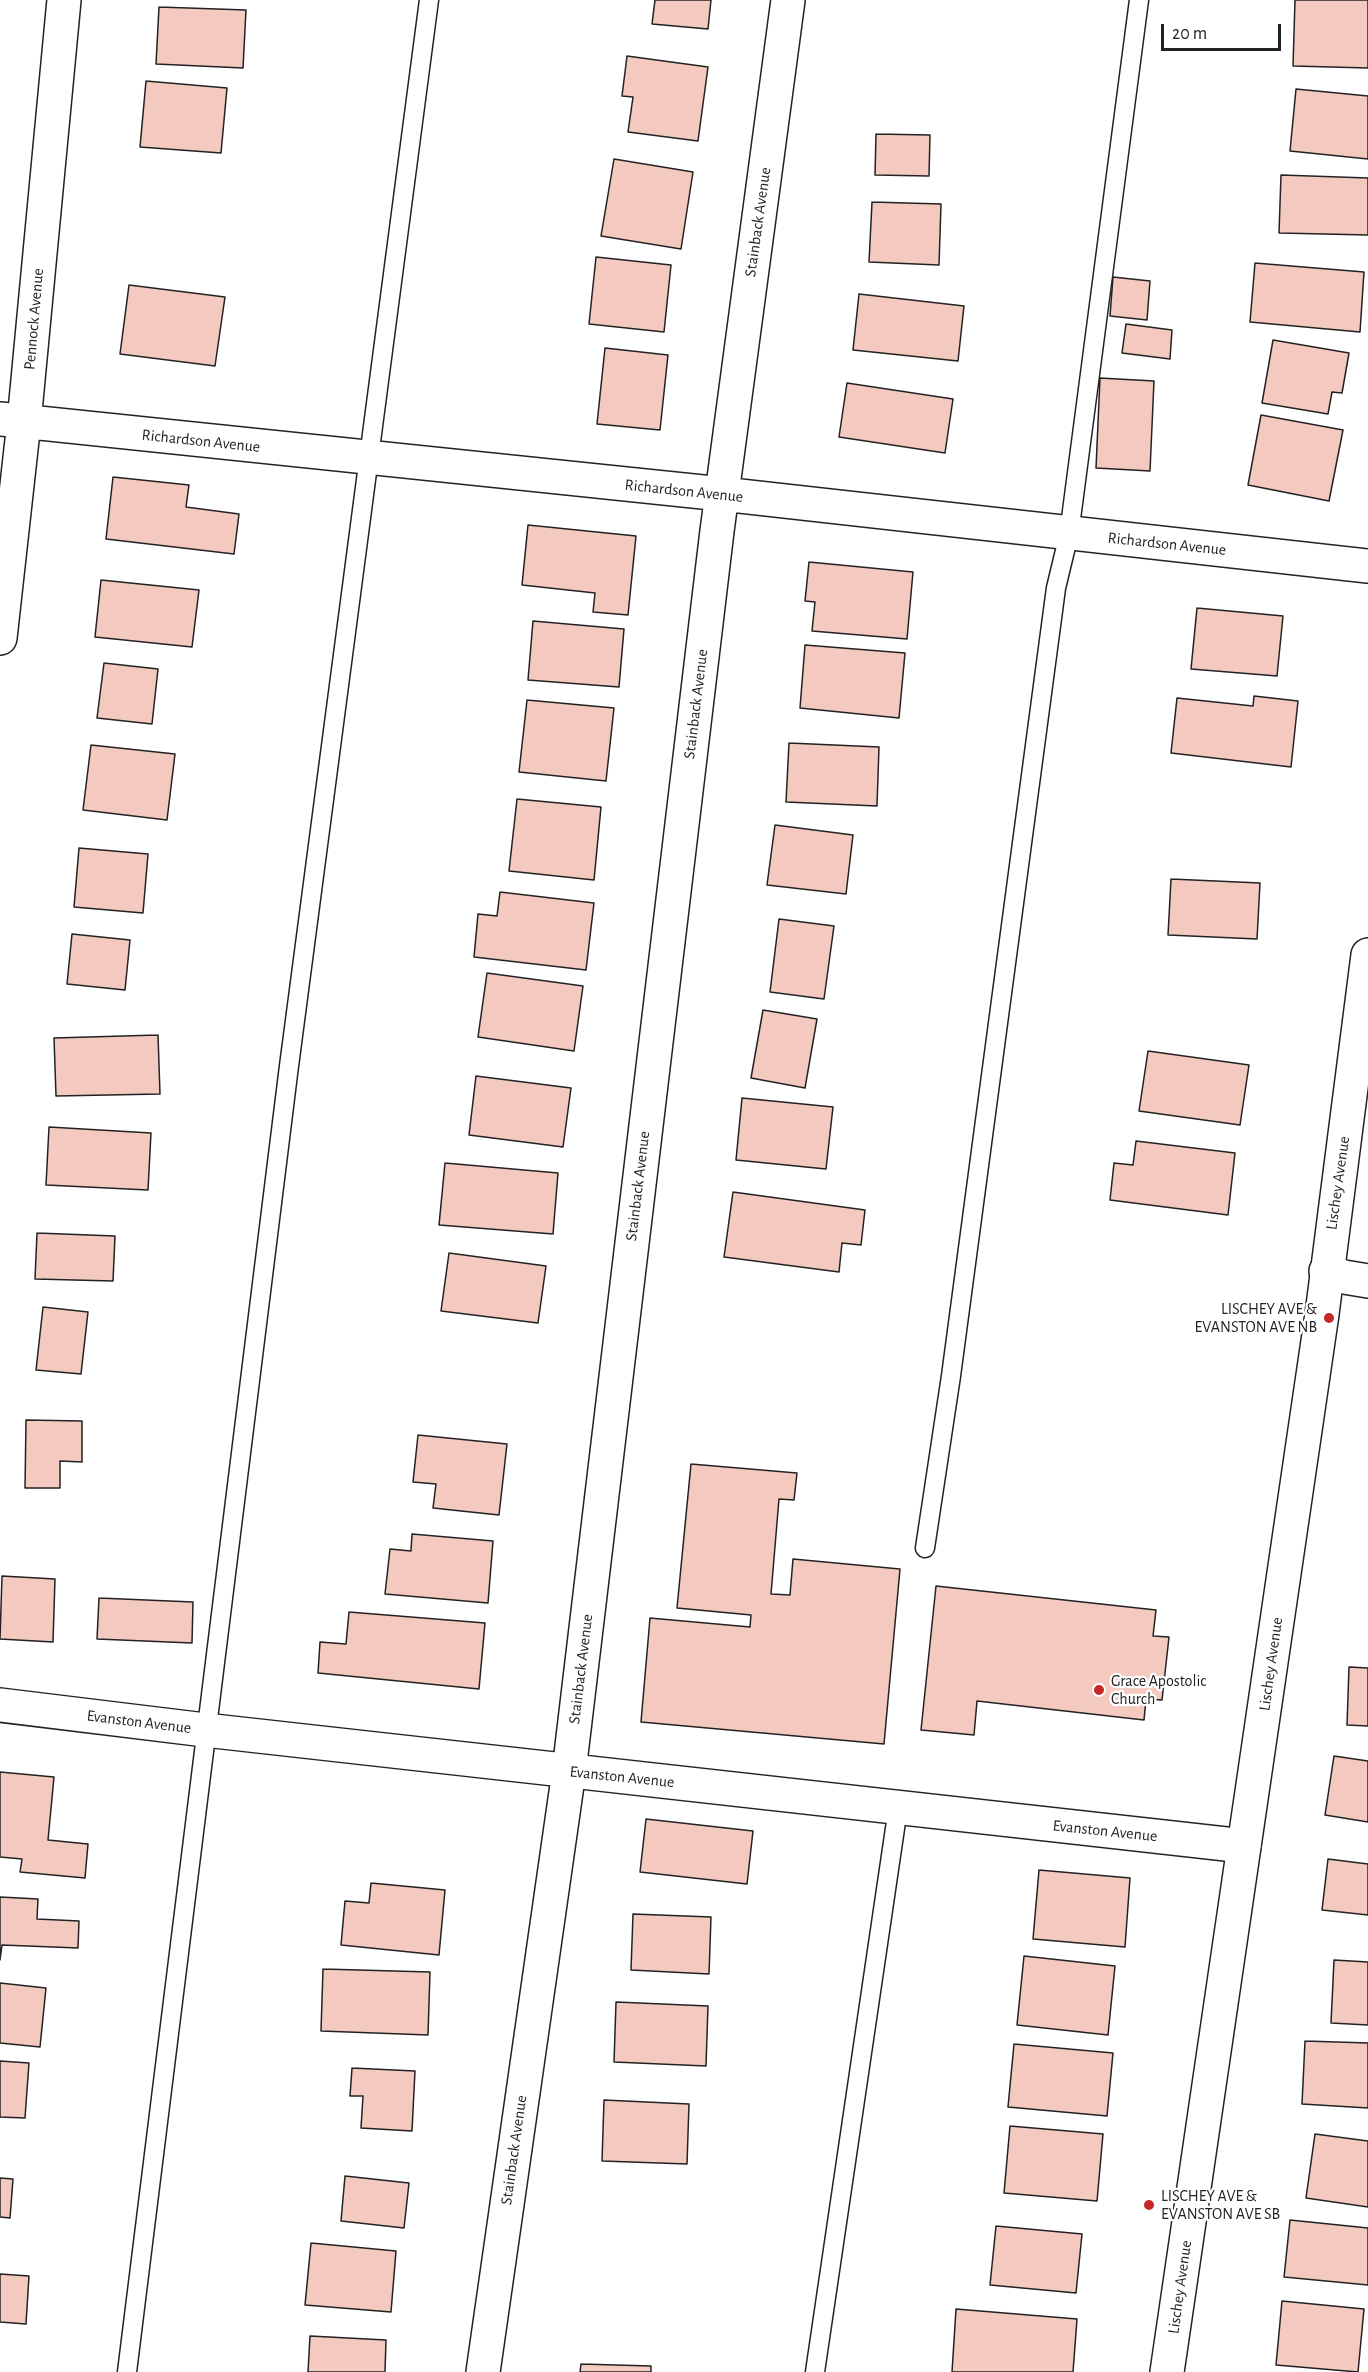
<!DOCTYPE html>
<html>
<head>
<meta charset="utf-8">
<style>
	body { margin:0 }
	#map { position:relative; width:1368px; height:2372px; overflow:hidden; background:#fff; font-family:"Alegreya Sans",sans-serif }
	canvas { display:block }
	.scale { position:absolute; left:1161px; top:24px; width:120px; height:27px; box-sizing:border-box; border:3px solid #222; border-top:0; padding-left:8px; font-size:18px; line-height:21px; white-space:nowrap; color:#222; -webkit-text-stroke:4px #fff; paint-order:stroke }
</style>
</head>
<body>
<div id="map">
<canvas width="1368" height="2372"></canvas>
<div class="scale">20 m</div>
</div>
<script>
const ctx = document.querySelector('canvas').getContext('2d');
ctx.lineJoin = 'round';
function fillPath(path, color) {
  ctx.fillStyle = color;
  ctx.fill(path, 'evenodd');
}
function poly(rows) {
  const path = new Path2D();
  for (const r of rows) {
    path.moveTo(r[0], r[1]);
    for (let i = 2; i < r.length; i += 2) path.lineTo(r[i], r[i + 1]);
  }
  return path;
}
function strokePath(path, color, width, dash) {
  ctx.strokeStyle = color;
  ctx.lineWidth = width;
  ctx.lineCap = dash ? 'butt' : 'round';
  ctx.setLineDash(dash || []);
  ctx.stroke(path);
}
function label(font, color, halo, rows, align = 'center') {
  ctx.font = font + ' "Alegreya Sans",sans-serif';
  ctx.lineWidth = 4.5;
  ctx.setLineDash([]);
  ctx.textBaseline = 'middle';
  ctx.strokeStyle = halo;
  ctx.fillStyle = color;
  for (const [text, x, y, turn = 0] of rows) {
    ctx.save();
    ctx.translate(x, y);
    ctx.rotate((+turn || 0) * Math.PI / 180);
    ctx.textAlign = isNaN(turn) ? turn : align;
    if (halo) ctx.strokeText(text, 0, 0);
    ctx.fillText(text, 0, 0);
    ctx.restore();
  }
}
const building = poly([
	[655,0,711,0,708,29,652,24,655,0],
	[1295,0,1368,0,1368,68,1293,66,1295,0],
	[159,7,246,10,243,68,156,64,159,7],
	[627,56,708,67,698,141,628,132,633,97,622,96,627,56],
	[146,81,227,88,221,153,140,147,146,81],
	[1296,89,1368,96,1368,159,1290,151,1296,89],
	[876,134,930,135,929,176,875,175,876,134],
	[614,159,693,172,681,249,601,236,614,159],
	[1281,175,1368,178,1368,235,1279,233,1281,175],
	[872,202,941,204,939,265,869,262,872,202],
	[596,257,671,265,664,332,589,324,596,257],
	[1255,263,1364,272,1360,332,1250,322,1255,263],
	[1113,277,1150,281,1147,320,1110,316,1113,277],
	[129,285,225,297,215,366,120,354,129,285],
	[859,294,964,306,958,361,853,350,859,294],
	[1126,324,1172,330,1170,359,1122,353,1126,324],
	[1273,340,1349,353,1342,393,1332,392,1328,414,1262,403,1273,340],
	[605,348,668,355,660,430,597,424,605,348],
	[1100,378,1154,381,1150,471,1096,468,1100,378],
	[847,383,953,399,945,453,839,437,847,383],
	[1261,415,1343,430,1329,501,1248,485,1261,415],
	[113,477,189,485,186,507,239,514,234,554,106,539,113,477],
	[528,525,636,536,628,615,593,612,595,593,522,585,528,525],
	[809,562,913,572,907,639,812,631,815,602,805,601,809,562],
	[101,580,199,590,192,647,95,637,101,580],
	[1197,608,1283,616,1277,676,1191,669,1197,608],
	[533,621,624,629,619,687,528,680,533,621],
	[805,645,905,653,899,718,800,708,805,645],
	[104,663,158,669,152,724,97,718,104,663],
	[1254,696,1298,701,1291,767,1171,753,1177,698,1253,706,1254,696],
	[527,700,614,708,606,781,519,772,527,700],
	[789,743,879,747,877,806,786,802,789,743],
	[91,745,175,754,167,820,83,810,91,745],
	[517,799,601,807,594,880,509,871,517,799],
	[775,825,853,835,846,894,767,885,775,825],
	[79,848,148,854,143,913,74,907,79,848],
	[1171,879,1260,883,1257,939,1168,935,1171,879],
	[500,892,594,903,586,970,474,957,478,914,497,916,500,892],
	[779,919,834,926,824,999,770,992,779,919],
	[72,934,130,940,125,990,67,984,72,934],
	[487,973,583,986,574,1051,478,1037,487,973],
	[763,1010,817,1019,805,1088,751,1078,763,1010],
	[158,1035,160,1094,56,1096,54,1038,158,1035],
	[1148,1051,1249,1065,1240,1125,1139,1111,1148,1051],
	[476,1076,571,1088,563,1147,469,1135,476,1076],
	[742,1098,833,1107,826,1169,736,1160,742,1098],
	[49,1127,151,1133,148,1190,46,1185,49,1127],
	[1136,1141,1235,1153,1228,1215,1110,1200,1114,1163,1133,1165,1136,1141],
	[445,1163,558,1173,553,1234,439,1225,445,1163],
	[733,1192,865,1210,861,1245,842,1243,839,1272,724,1257,733,1192],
	[37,1233,115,1236,113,1281,35,1279,37,1233],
	[449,1253,546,1266,538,1323,441,1311,449,1253],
	[43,1307,88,1312,81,1374,36,1370,43,1307],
	[26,1420,82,1421,82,1462,60,1461,60,1488,25,1488,26,1420],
	[418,1435,507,1444,499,1515,433,1508,436,1484,413,1482,418,1435],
	[691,1464,797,1473,794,1500,779,1499,771,1594,790,1595,793,1559,900,1569,884,1744,641,1722,650,1618,750,1627,751,1615,677,1608,691,1464],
	[412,1534,493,1541,488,1603,385,1594,390,1549,411,1551,412,1534],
	[2,1576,55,1579,53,1642,0,1639,2,1576],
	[936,1586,1156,1610,1153,1636,1169,1637,1162,1700,1146,1699,1144,1720,977,1701,974,1735,921,1730,936,1586],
	[99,1598,193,1602,192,1643,97,1639,99,1598],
	[349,1612,485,1623,479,1689,318,1673,320,1642,346,1644,349,1612],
	[1349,1667,1368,1668,1368,1726,1347,1725,1349,1667],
	[1334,1756,1368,1761,1368,1822,1325,1815,1334,1756],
	[0,1772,54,1777,48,1840,88,1844,85,1878,20,1872,22,1859,0,1857,0,1772],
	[646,1819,753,1831,747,1884,640,1872,646,1819],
	[1328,1859,1368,1864,1368,1915,1322,1910,1328,1859],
	[1039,1870,1130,1878,1125,1947,1033,1939,1039,1870],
	[371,1883,445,1890,439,1955,341,1945,345,1901,369,1903,371,1883],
	[0,1897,38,1899,37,1919,79,1921,78,1948,2,1945,0,1960,0,1897],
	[633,1914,711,1917,709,1974,631,1970,633,1914],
	[1024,1956,1115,1966,1108,2035,1017,2025,1024,1956],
	[1334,1960,1368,1962,1368,2025,1331,2023,1334,1960],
	[323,1969,430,1972,428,2035,321,2031,323,1969],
	[0,1983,46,1988,40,2047,0,2043,0,1983],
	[616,2002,708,2006,706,2066,614,2062,616,2002],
	[1305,2041,1368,2043,1368,2108,1302,2104,1305,2041],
	[1014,2044,1113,2053,1107,2116,1008,2107,1014,2044],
	[0,2061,29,2063,25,2118,0,2117,0,2061],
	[352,2068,415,2071,412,2131,361,2128,363,2096,350,2096,352,2068],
	[604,2100,689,2104,687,2164,602,2161,604,2100],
	[1010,2126,1103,2134,1097,2201,1004,2193,1010,2126],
	[1315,2134,1368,2141,1368,2207,1306,2198,1315,2134],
	[345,2176,409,2183,404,2228,341,2221,345,2176],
	[0,2178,13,2179,10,2218,0,2217,0,2178],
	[1290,2220,1368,2228,1368,2285,1284,2277,1290,2220],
	[996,2226,1082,2234,1076,2293,990,2285,996,2226],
	[311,2243,396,2251,391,2312,305,2305,311,2243],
	[0,2274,29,2276,26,2324,0,2322,0,2274],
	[1282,2301,1364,2309,1358,2372,1276,2365,1282,2301],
	[956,2309,1077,2319,1073,2372,952,2372,956,2309],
	[310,2336,386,2340,385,2372,308,2372,310,2336],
	[581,2364,651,2366,651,2372,580,2372,581,2364]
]);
fillPath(building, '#f3c9c0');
strokePath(building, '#222', 1.5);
const service = poly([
	[925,1548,951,1376,1056,588,1069,534,1139,0],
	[127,2372,289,1066,429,0],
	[815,2372,898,1808]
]);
const minor = poly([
	[0,419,722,494,1368,566],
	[0,638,24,422,64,0],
	[1326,1271,1344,1277,1368,1281],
	[0,1705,205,1730,1244,1846],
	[483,2372,569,1771,717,531,788,0]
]);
const tertiary = poly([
	[1167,2372,1322,1314,1368,955]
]);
strokePath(service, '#222', 21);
strokePath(minor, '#222', 36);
strokePath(tertiary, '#222', 36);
strokePath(service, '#fff', 18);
strokePath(minor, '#fff', 33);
strokePath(tertiary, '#fff', 33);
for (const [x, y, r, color] of [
	[1329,1318,6,"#c62828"],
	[1099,1690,6,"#c62828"],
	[1149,2205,6,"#c62828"]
]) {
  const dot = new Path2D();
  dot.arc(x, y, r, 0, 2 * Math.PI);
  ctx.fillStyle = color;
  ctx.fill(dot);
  strokePath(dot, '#fff', 2);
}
label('16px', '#222', '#fff', [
	["Stainback Avenue",758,222,-82],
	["Pennock Avenue",34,319,-85],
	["Richardson Avenue",201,441,6],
	["Richardson Avenue",684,491,6],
	["Richardson Avenue",1167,544,6],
	["Stainback Avenue",696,704,-83],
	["Lischey Avenue",1338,1183,-82],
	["Stainback Avenue",638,1186,-83],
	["Lischey Avenue",1271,1664,-82],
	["Stainback Avenue",581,1669,-83],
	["Evanston Avenue",139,1722,7],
	["Evanston Avenue",622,1777,6],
	["Evanston Avenue",1105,1831,6],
	["Stainback Avenue",514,2150,-82],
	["Lischey Avenue",1180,2287,-82]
]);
label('16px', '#222', '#fff', [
	["LISCHEY AVE &",1317,1309,"right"],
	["EVANSTON AVE NB",1317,1327,"right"],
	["Grace Apostolic",1111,1681],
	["Church",1111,1699],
	["LISCHEY AVE &",1161,2196],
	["EVANSTON AVE SB",1161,2214]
], 'left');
</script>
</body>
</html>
